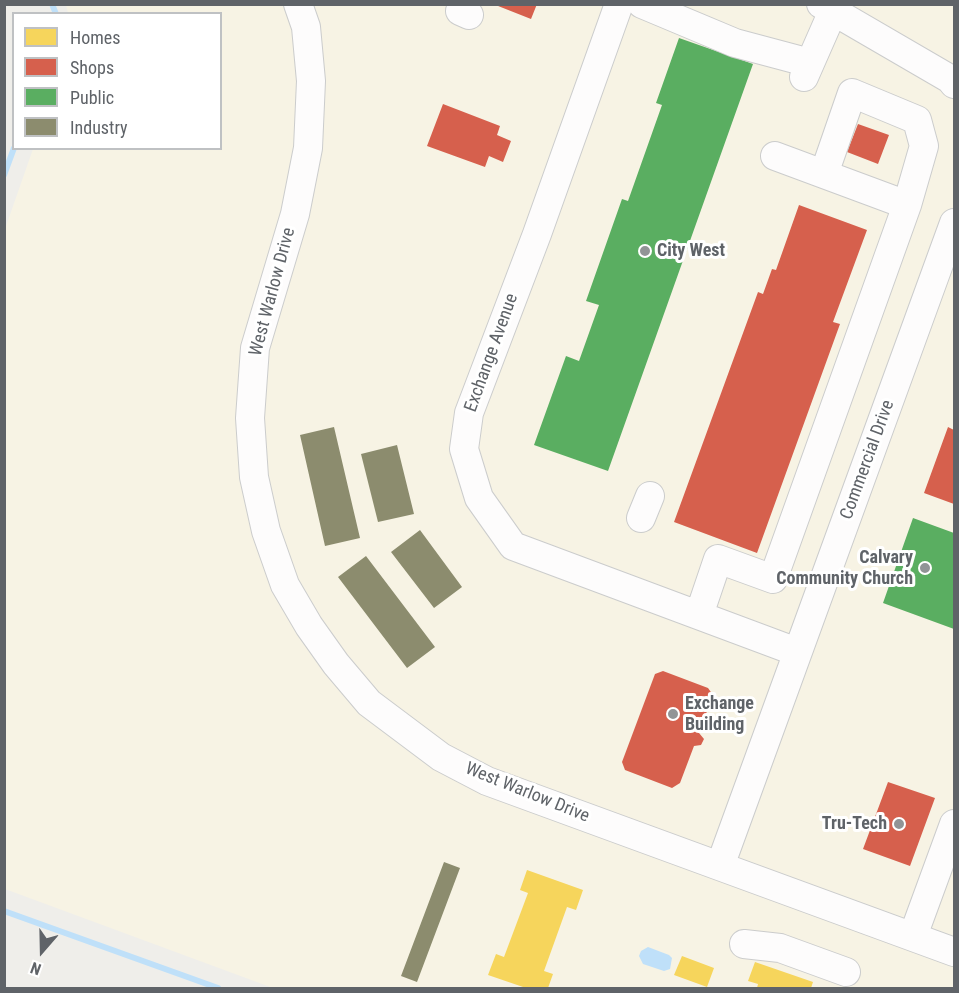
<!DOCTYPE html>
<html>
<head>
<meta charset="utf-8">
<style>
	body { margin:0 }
	#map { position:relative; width:959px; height:993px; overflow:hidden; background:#efeeea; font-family:"Roboto Condensed",sans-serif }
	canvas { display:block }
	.frame { position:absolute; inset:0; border:6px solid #5f6368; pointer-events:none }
	.legend { position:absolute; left:12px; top:12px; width:210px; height:138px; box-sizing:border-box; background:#fff; border:2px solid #bfc1c3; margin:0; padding:8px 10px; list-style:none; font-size:18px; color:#5f6368 }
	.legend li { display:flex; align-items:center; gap:12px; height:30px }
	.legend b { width:30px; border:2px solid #bfc1c3 }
	.north { position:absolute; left:12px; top:921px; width:60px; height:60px; -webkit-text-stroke:4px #fff; paint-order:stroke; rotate:200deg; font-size:16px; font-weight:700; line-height:24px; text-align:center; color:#5f6368 }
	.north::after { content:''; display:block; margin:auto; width:21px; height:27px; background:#5f6368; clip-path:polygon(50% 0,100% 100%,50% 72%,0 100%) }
</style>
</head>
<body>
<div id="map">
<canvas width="959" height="993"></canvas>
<div class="frame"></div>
<ul class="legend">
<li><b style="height:16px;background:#f6d55c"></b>Homes</li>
<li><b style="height:16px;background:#d6604d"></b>Shops</li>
<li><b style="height:16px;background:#5aae61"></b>Public</li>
<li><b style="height:16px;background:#8c8c6e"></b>Industry</li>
</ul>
<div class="north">N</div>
</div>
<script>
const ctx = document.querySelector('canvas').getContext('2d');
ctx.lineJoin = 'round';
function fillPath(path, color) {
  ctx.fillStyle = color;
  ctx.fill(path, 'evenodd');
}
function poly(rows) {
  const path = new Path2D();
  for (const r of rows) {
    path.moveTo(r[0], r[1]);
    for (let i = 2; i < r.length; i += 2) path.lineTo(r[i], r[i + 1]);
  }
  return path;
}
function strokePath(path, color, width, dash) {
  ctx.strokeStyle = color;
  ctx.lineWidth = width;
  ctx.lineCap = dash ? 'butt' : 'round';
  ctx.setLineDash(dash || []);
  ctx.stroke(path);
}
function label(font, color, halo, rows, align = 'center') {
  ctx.font = font + ' "Roboto Condensed",sans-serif';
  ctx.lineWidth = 6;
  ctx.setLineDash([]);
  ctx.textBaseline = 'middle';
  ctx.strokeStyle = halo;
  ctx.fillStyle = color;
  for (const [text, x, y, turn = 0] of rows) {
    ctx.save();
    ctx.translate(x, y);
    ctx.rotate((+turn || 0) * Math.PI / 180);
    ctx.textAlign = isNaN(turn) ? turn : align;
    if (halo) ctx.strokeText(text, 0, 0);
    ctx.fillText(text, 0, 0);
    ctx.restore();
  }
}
fillPath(poly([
	[66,5,954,5,954,988,273,988,5,889,5,229,33,149,220,148,220,14,68,13]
]), '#f7f3e4');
fillPath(poly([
	[648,947,669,955,672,958,670,969,664,971,643,964,639,956,641,951]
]), '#bfe0f9');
fillPath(poly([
	[527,870,583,890,576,910,567,907,544,971,553,974,548,988,526,988,488,975,496,954,504,957,528,893,520,890],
	[682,956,714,968,707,987,674,975],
	[755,962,813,982,811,988,757,988,758,984,748,981]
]), '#f6d55c');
fillPath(poly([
	[493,4,537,4,531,19],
	[443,104,500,126,497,135,511,141,503,162,489,156,485,167,427,146],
	[858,124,889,135,878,164,847,152],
	[799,205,867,230,833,322,840,324,757,553,674,522,758,292,763,294,772,269,776,270],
	[948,427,954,430,954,504,924,493],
	[663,671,708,688,713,695,699,733,704,739,701,745,694,746,680,783,672,788,625,770,622,762,655,674],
	[888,782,935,798,910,866,863,849]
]), '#d6604d');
fillPath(poly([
	[679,38,753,64,608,471,534,445,566,356,579,361,599,305,586,301,622,199,628,201,662,105,656,103],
	[913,518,954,533,954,629,883,603]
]), '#5aae61');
fillPath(poly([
	[334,427,360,538,325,546,300,435],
	[397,445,414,514,378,522,361,454],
	[420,530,462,587,434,608,391,552],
	[366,556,435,647,407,668,338,577],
	[444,862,460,868,417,982,401,976]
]), '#8c8c6e');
strokePath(poly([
	[52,4,56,14],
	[4,175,14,148],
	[4,911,218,988]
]), '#bfe0f9', 6);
const minor = poly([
	[298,4,306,27,311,81,308,148,295,214,255,348,250,418,254,477,266,531,285,585,309,626,336,664,369,703,441,757,487,781,954,952],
	[463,4,460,11,469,15],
	[619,4,537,234,469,413,464,449,479,498,513,546,797,652],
	[642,4,735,43,810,63],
	[821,4,950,79,954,84],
	[804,77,833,11],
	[824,174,852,93,917,120,924,146,907,205],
	[641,518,650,496],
	[699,615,718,559,773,579,907,205,775,156],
	[720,866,954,223],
	[913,936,954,824],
	[744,944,780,948,846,972]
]);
strokePath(minor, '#cbcccc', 30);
strokePath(minor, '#fdfcfc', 28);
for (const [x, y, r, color] of [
	[645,251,6,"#919496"],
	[925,568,6,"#919496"],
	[673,714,6,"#919496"],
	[899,824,6,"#919496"]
]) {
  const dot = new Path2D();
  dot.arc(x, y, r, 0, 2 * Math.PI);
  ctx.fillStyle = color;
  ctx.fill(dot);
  strokePath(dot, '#fff', 2);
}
label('bold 18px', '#5f6368', '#fff', [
	["City West",657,251],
	["Calvary",913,558,"right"],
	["Community Church",913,579,"right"],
	["Exchange",685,704],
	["Building",685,725],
	["Tru-Tech",887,824,"right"]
], 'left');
label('18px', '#5f6368', '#fff', [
	["West Warlow Drive",273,292,-75],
	["Exchange Avenue",492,353,-70],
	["Commercial Drive",868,460,-70],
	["West Warlow Drive",527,793,22]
]);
</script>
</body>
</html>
